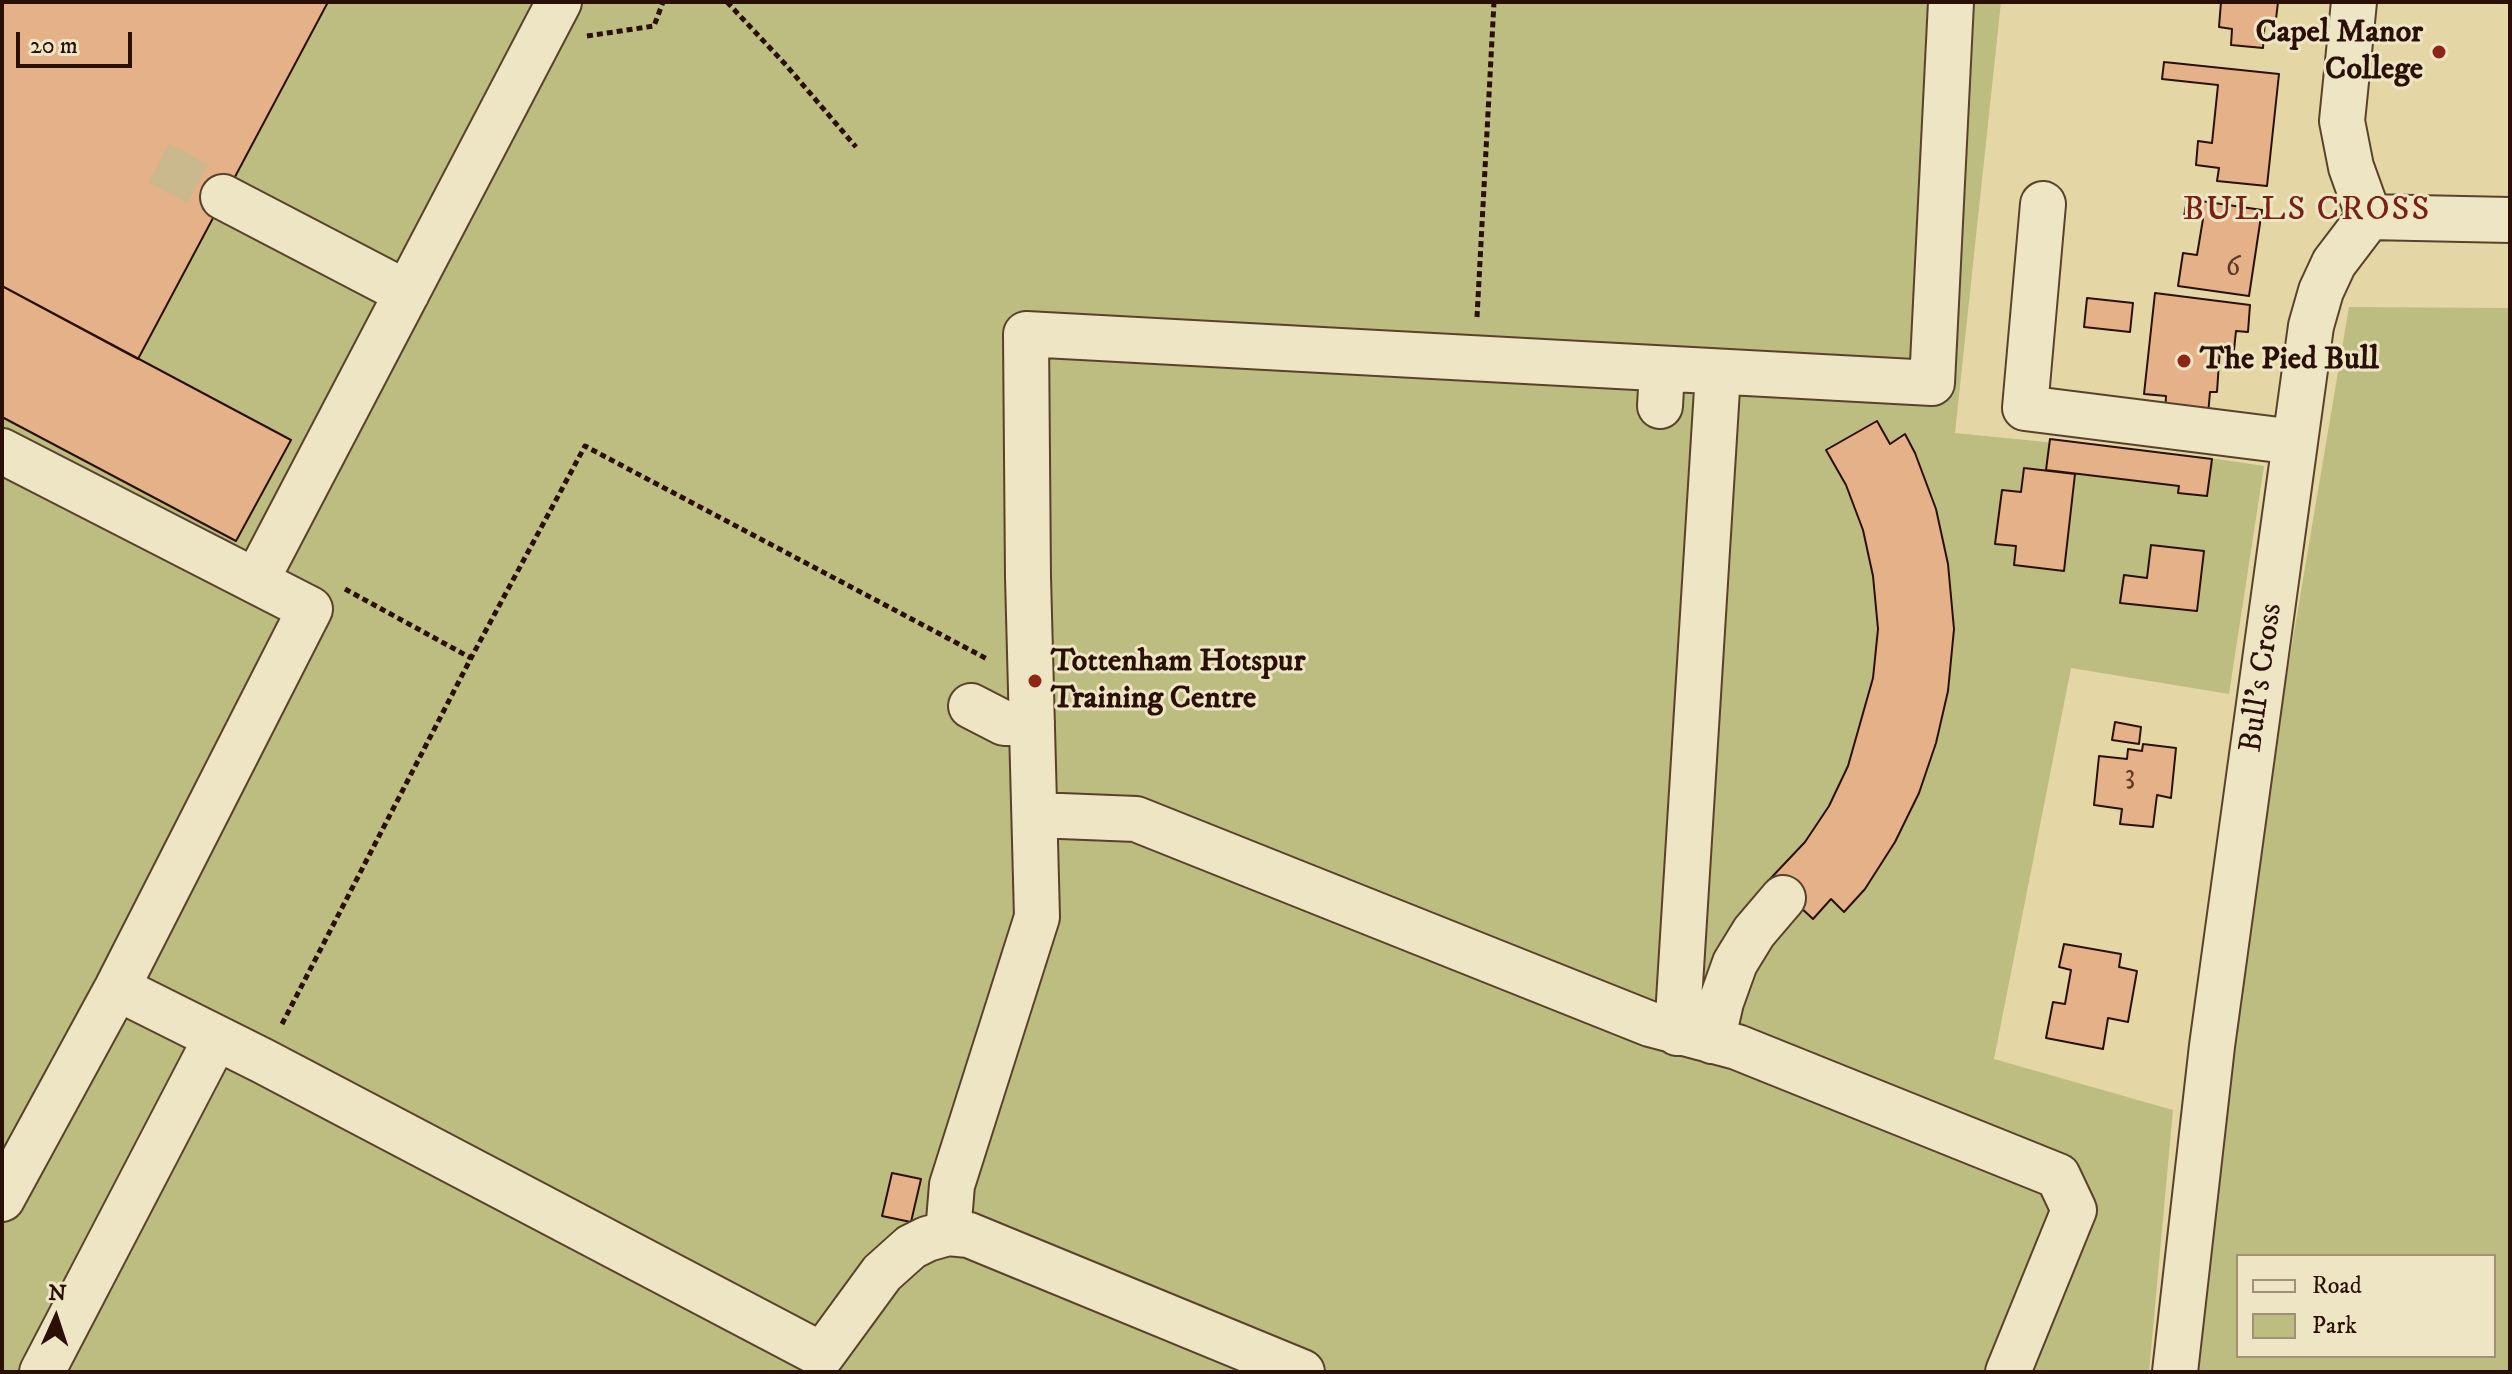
<!DOCTYPE html>
<html>
<head>
<meta charset="utf-8">
<style>
	body { margin:0 }
	#map { position:relative; width:2512px; height:1374px; overflow:hidden; background:#e5d7a5; font-family:"IM FELL DW Pica",serif }
	canvas { display:block }
	.frame { position:absolute; inset:0; border:4px solid #2a1004; pointer-events:none }
	.legend { position:absolute; left:2236px; top:1254px; width:260px; height:104px; box-sizing:border-box; background:#eee5c4; border:2px solid #a09077; margin:0; padding:10px 14px; list-style:none; font-size:24px; color:#2a1004 }
	.legend li { display:flex; align-items:center; gap:16px; height:40px }
	.legend b { width:40px; border:2px solid #a09077 }
	.north { position:absolute; left:16px; top:1278px; width:80px; height:80px; -webkit-text-stroke:6px #eee5c4; paint-order:stroke; rotate:3deg; font-size:22px; font-weight:700; line-height:32px; text-align:center; color:#2a1004 }
	.north::after { content:''; display:block; margin:auto; width:28px; height:36px; background:#2a1004; clip-path:polygon(50% 0,100% 100%,50% 72%,0 100%) }
	.scale { position:absolute; left:16px; top:32px; width:116px; height:36px; box-sizing:border-box; border:4px solid #2a1004; border-top:0; padding-left:10px; font-size:24px; line-height:28px; white-space:nowrap; color:#2a1004; -webkit-text-stroke:6px #eee5c4; paint-order:stroke }
</style>
</head>
<body>
<div id="map">
<canvas width="2512" height="1374"></canvas>
<div class="frame"></div>
<ul class="legend">
<li><b style="height:10px;background:#eee5c4"></b>Road</li>
<li><b style="height:22px;background:#bdbc81"></b>Park</li>
</ul>
<div class="north">N</div>
<div class="scale">20 m</div>
</div>
<script>
const ctx = document.querySelector('canvas').getContext('2d');
ctx.lineJoin = 'round';
function fillPath(path, color) {
  ctx.fillStyle = color;
  ctx.fill(path, 'evenodd');
}
function poly(rows) {
  const path = new Path2D();
  for (const r of rows) {
    path.moveTo(r[0], r[1]);
    for (let i = 2; i < r.length; i += 2) path.lineTo(r[i], r[i + 1]);
  }
  return path;
}
function strokePath(path, color, width, dash) {
  ctx.strokeStyle = color;
  ctx.lineWidth = width;
  ctx.lineCap = dash ? 'butt' : 'round';
  ctx.setLineDash(dash || []);
  ctx.stroke(path);
}
function label(font, color, halo, rows, align = 'center') {
  ctx.font = font + ' "IM FELL DW Pica",serif';
  ctx.lineWidth = 6;
  ctx.setLineDash([]);
  ctx.textBaseline = 'middle';
  ctx.strokeStyle = halo;
  ctx.fillStyle = color;
  for (const [text, x, y, turn = 0] of rows) {
    ctx.save();
    ctx.translate(x, y);
    ctx.rotate((+turn || 0) * Math.PI / 180);
    ctx.textAlign = isNaN(turn) ? turn : align;
    if (halo) ctx.strokeText(text, 0, 0);
    ctx.fillText(text, 0, 0);
    ctx.restore();
  }
}
fillPath(poly([
	[2,2,2001,2,1955,433,2217,459,2264,466,2229,694,2071,668,1994,1059,2173,1110,2149,1372,2,1372],
	[2349,307,2510,308,2510,1372,2198,1372,2258,846],
	[2238,1256,2494,1256,2494,1356,2238,1356]
]), '#bdbc81');
const building = poly([
	[2,2,328,2,138,359,2,286,2,2],
	[2221,2,2278,2,2276,19,2265,19,2263,48,2231,45,2232,29,2219,27,2221,2],
	[2164,62,2279,74,2267,186,2217,181,2219,168,2196,165,2198,141,2212,143,2218,85,2162,79,2164,62],
	[2187,199,2262,210,2249,296,2178,286,2183,253,2197,255,2203,219,2184,217,2187,199],
	[2,286,291,440,236,541,2,417,2,286],
	[2155,293,2250,305,2248,332,2236,331,2234,350,2220,348,2217,392,2210,392,2208,415,2165,411,2166,396,2144,394,2155,293],
	[2087,298,2133,303,2130,332,2084,327,2087,298],
	[1877,421,1890,444,1905,434,1915,453,1936,509,1948,564,1954,629,1948,691,1936,743,1919,793,1895,842,1865,889,1844,912,1831,899,1813,919,1770,879,1805,842,1829,806,1848,766,1873,678,1878,629,1873,576,1863,530,1846,485,1826,450,1877,421],
	[2050,439,2212,459,2207,496,2178,493,2179,486,2046,470,2050,439],
	[2024,468,2075,474,2064,571,2014,565,2016,546,1995,544,2002,490,2021,492,2024,468],
	[2151,545,2204,551,2197,611,2120,603,2124,575,2147,578,2151,545],
	[2115,722,2141,727,2139,744,2112,740,2115,722],
	[2143,744,2176,748,2171,798,2157,795,2153,827,2120,824,2122,809,2094,805,2099,756,2127,759,2128,749,2142,751,2143,744],
	[2064,944,2121,954,2119,967,2137,971,2128,1022,2108,1018,2103,1049,2046,1038,2053,1002,2065,1004,2071,970,2059,967,2064,944],
	[892,1173,921,1179,911,1222,882,1216,892,1173]
]);
fillPath(building, '#e5b188');
strokePath(building, '#2a1004', 2);
strokePath(poly([
	[159,163,223,197]
]), '#c9b98d', 44, [44, 22]);
const minor = poly([
	[2354,2,2342,121,2351,167,2369,217],
	[223,197,407,293],
	[2043,204,2025,408,2295,442],
	[2369,217,2510,220],
	[1660,406,1662,370],
	[2,451,310,609,117,988,2,1199],
	[256,581,559,2],
	[971,706,1004,723,1032,722],
	[1036,815,1136,819,1650,1024,1737,1047,2058,1176,2074,1210,2008,1372],
	[117,988,263,1061,822,1355,882,1273,911,1247,927,1239,948,1233,969,1235,1302,1372],
	[1677,1033,1718,373],
	[1712,1041,1721,1002,1735,963,1754,932,1783,898],
	[948,1233,952,1185,1037,917,1028,577,1026,334,1932,383,1951,2],
	[42,1372,216,1038],
	[2175,1372,2212,1046,2311,326,2321,291,2334,263,2369,217]
]);
strokePath(minor, '#59422c', 48);
strokePath(poly([
	[727,2,786,65,856,147],
	[587,36,654,26,663,2],
	[1477,317,1494,2],
	[345,589,471,658],
	[282,1024,471,658,585,446,989,660]
]), '#2a1004', 5, [6, 4]);
strokePath(minor, '#eee5c4', 44);
for (const [x, y, r, color] of [
	[2439,52,8,"#8f2418"],
	[2184,361,8,"#8f2418"],
	[1035,681,8,"#8f2418"]
]) {
  const dot = new Path2D();
  dot.arc(x, y, r, 0, 2 * Math.PI);
  ctx.fillStyle = color;
  ctx.fill(dot);
  strokePath(dot, '#eee5c4', 3);
}
label('28px', '#593825', null, [
	["6",2233,269],
	["3",2130,777]
]);
label('bold 32px', '#2a1004', '#eee5c4', [
	["Capel Manor",2423,34,"right"],
	["College",2423,71,"right"],
	["The Pied Bull",2200,361],
	["Tottenham Hotspur",1051,663],
	["Training Centre",1051,700]
], 'left');
label('32px', '#2a1004', '#eee5c4', [
	["Bull's Cross",2263,678,-82]
]);
ctx.letterSpacing = '2px';
label('34px', '#7a1f14', '#eee5c4', [
	["BULLS CROSS",2307,212]
]);
ctx.letterSpacing = '0px';
</script>
</body>
</html>
